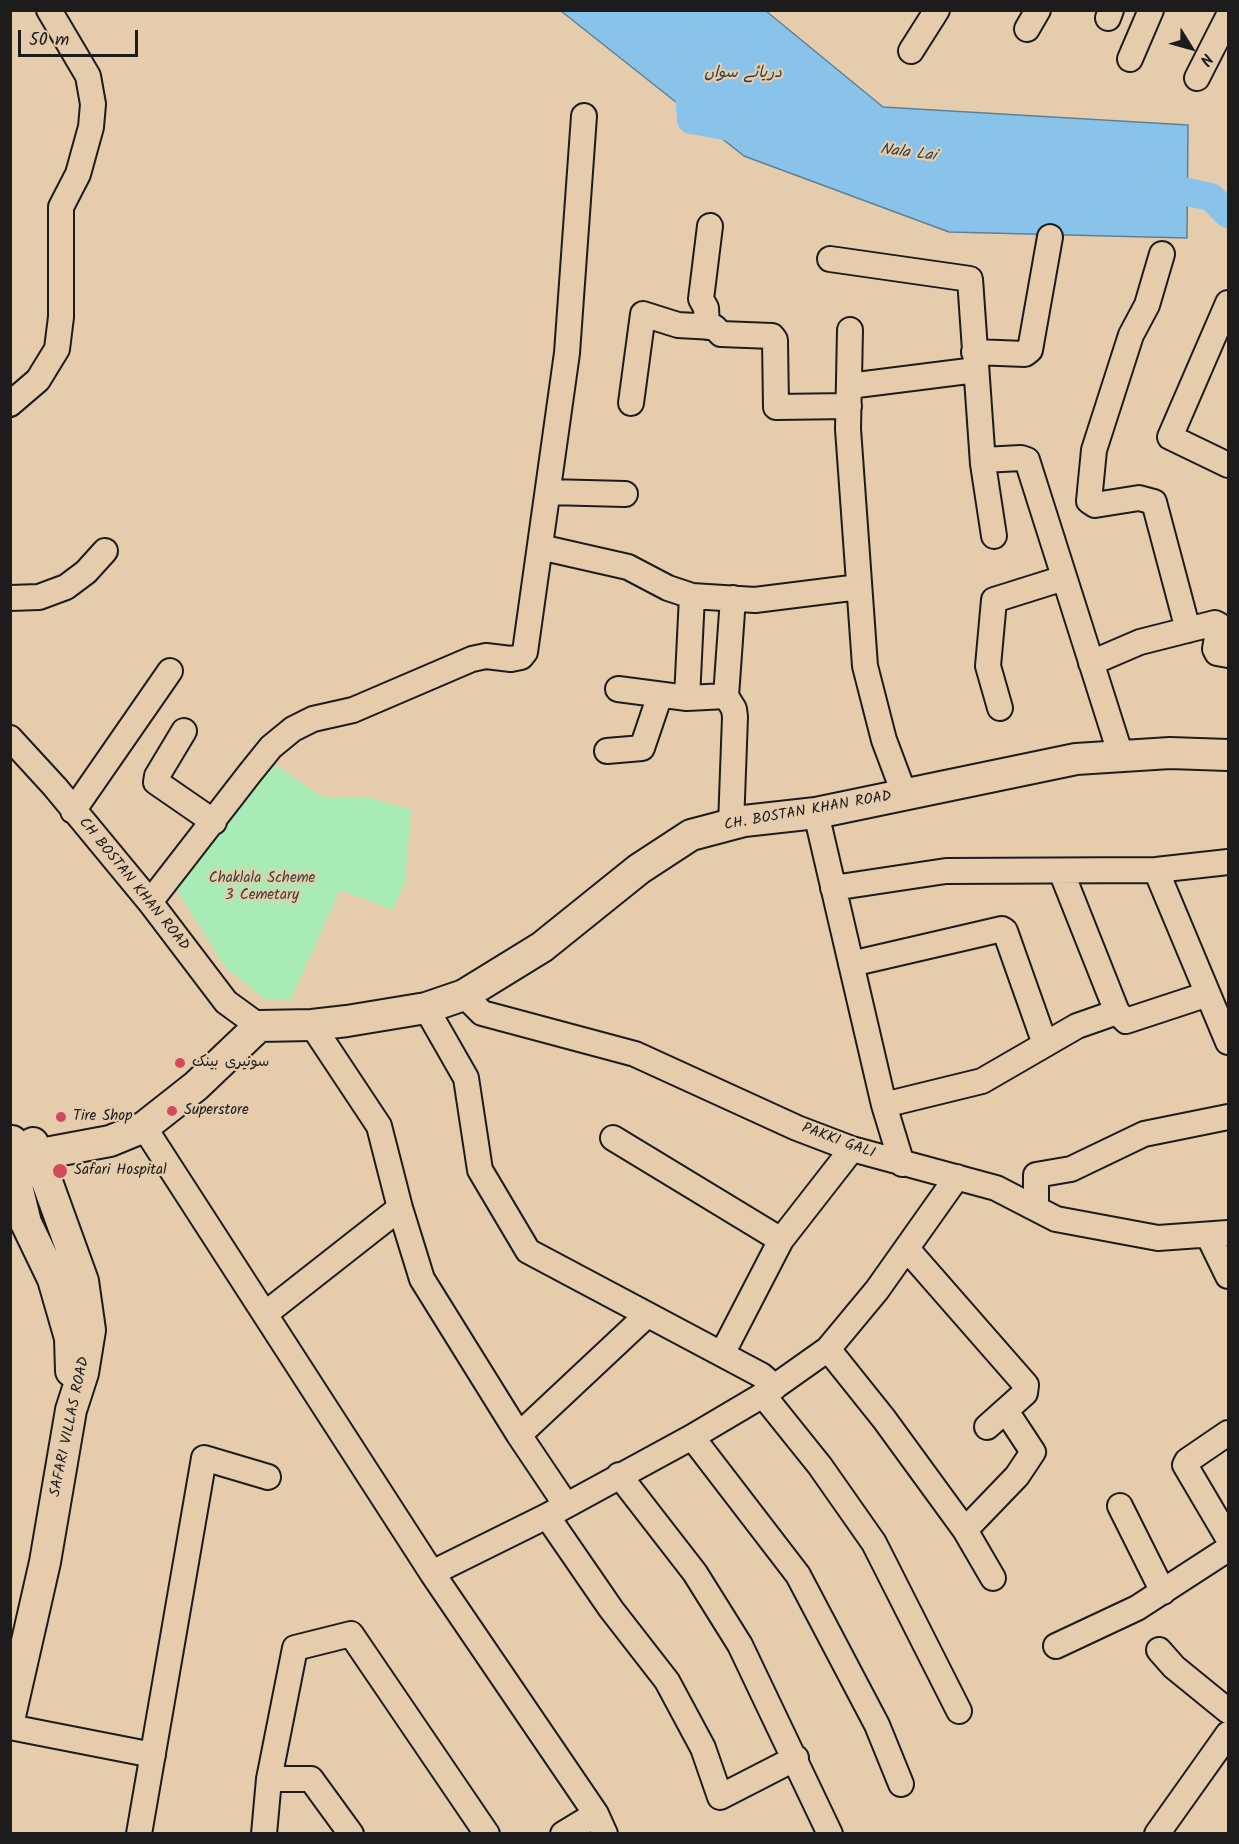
<!DOCTYPE html>
<html>
<head>
<meta charset="utf-8">
<style>
	body { margin:0 }
	#map { position:relative; width:1239px; height:1844px; overflow:hidden; background:#e5ccad; font-family:Kalam,sans-serif }
	canvas { display:block }
	.frame { position:absolute; inset:0; border:12px solid #1c1c1c; pointer-events:none }
	.north { position:absolute; left:1161px; top:18px; width:60px; height:60px; -webkit-text-stroke:4px #e5ccad; paint-order:stroke; rotate:127deg; font-size:16px; font-weight:700; line-height:24px; text-align:center; color:#1c1c1c }
	.north::after { content:''; display:block; margin:auto; width:21px; height:27px; background:#1c1c1c; clip-path:polygon(50% 0,100% 100%,50% 72%,0 100%) }
	.scale { position:absolute; left:18px; top:30px; width:120px; height:27px; box-sizing:border-box; border:3px solid #1c1c1c; border-top:0; padding-left:8px; font-size:18px; line-height:21px; white-space:nowrap; color:#1c1c1c; -webkit-text-stroke:4px #e5ccad; paint-order:stroke }
</style>
</head>
<body>
<div id="map">
<canvas width="1239" height="1844"></canvas>
<div class="frame"></div>
<div class="north">N</div>
<div class="scale">50 m</div>
</div>
<script>
const ctx = document.querySelector('canvas').getContext('2d');
ctx.lineJoin = 'round';
function fillPath(path, color) {
  ctx.fillStyle = color;
  ctx.fill(path, 'evenodd');
}
function poly(rows) {
  const path = new Path2D();
  for (const r of rows) {
    path.moveTo(r[0], r[1]);
    for (let i = 2; i < r.length; i += 2) path.lineTo(r[i], r[i + 1]);
  }
  return path;
}
function strokePath(path, color, width, dash) {
  ctx.strokeStyle = color;
  ctx.lineWidth = width;
  ctx.lineCap = dash ? 'butt' : 'round';
  ctx.setLineDash(dash || []);
  ctx.stroke(path);
}
function label(font, color, halo, rows, align = 'center') {
  ctx.font = font + ' Kalam,"Playpen Sans Arabic",sans-serif';
  ctx.lineWidth = 4.5;
  ctx.setLineDash([]);
  ctx.textBaseline = 'middle';
  ctx.strokeStyle = halo;
  ctx.fillStyle = color;
  for (const [text, x, y, turn = 0] of rows) {
    ctx.save();
    ctx.translate(x, y);
    ctx.rotate((+turn || 0) * Math.PI / 180);
    ctx.textAlign = isNaN(turn) ? turn : align;
    if (halo) ctx.strokeText(text, 0, 0);
    ctx.fillText(text, 0, 0);
    ctx.restore();
  }
}
fillPath(poly([
	[266,759,323,797,370,798,411,810,405,882,393,910,340,890,291,999,265,999,225,967,175,887]
]), '#a8ebb5');
const water = poly([
	[561,11,766,11,883,107,1188,125,1187,238,949,232,744,156,561,11]
]);
fillPath(water, '#8ac3e9');
strokePath(water, '#5e8097', 1.5);
strokePath(poly([
	[679,10,684,16,691,120,737,128],
	[1149,184,1211,197,1228,214]
]), '#8ac3e9', 28);
const minor = poly([
	[1108,18,1111,10],
	[1027,29,1038,10],
	[911,51,937,10],
	[1130,59,1151,10],
	[1197,78,1228,17],
	[1162,254,1147,305,1131,335,1094,450,1089,501,1095,505,1139,498,1154,502,1188,630],
	[830,259,970,279,983,464,994,536],
	[1228,303,1170,437,1228,465],
	[707,327,706,308,701,299,710,226],
	[850,330,848,429,865,666,884,740,905,796],
	[974,352,1025,354,1030,350,1050,237],
	[849,386,976,370],
	[631,403,643,314,678,325,714,327,721,334,772,336,775,340,776,407,849,406],
	[10,404,38,380,57,349,61,317,61,207,78,174,91,127,93,104,88,76,49,10],
	[983,460,1021,458,1027,460,1121,756],
	[548,492,625,494],
	[540,547,628,567,668,588,692,596,755,600,859,587],
	[10,598,39,597,66,587,86,572,105,551],
	[1091,663,1140,642,1215,623,1219,625,1215,649,1217,653,1228,655],
	[618,689,687,698,726,696],
	[687,698,692,596],
	[1000,708,988,666,994,600,1064,578],
	[184,731,157,776,156,782,214,822],
	[10,738,55,787,150,902,226,1002,259,1026],
	[607,751,642,748,660,695],
	[73,811,170,671],
	[816,813,884,1105,902,1164],
	[731,825,735,717,734,709,726,696,733,598],
	[1156,870,1228,1042],
	[1061,871,1117,1012,1126,1021,1208,994],
	[833,888,946,871,1156,870,1228,862],
	[150,902,250,773,271,747,293,729,313,719,353,710,472,659,486,656,511,659,521,657,525,652,567,353,584,116],
	[851,964,1002,929,1005,931,1045,1044],
	[464,995,482,1013,635,1054,797,1128,852,1149,996,1188,1056,1219,1158,1238,1228,1233],
	[426,1008,466,1078,480,1170,528,1251,761,1375,775,1387],
	[312,1025,379,1126,400,1208,422,1279,519,1435,566,1505],
	[884,1105,982,1081,1077,1026,1117,1012],
	[144,1127,432,1573,596,1814],
	[613,1138,781,1240],
	[1036,1208,1036,1175,1071,1169,1144,1134,1228,1117],
	[1208,1235,1228,1276],
	[907,1249,1026,1385,1025,1393,987,1427],
	[265,1314,400,1208],
	[828,1349,884,1419,965,1530,993,1578],
	[722,1354,781,1240,852,1149],
	[763,1395,820,1466,874,1543,959,1711],
	[1228,1433,1187,1461,1185,1465,1228,1538],
	[519,1435,647,1315],
	[692,1437,798,1575,877,1725,901,1784],
	[619,1475,695,1573,740,1645,830,1834],
	[1120,1506,1163,1592],
	[547,1516,611,1609,667,1681,703,1748,720,1797,796,1758],
	[965,1530,1017,1476,1033,1452,1006,1411],
	[432,1573,547,1516,692,1437,763,1395,828,1349,877,1290,957,1177],
	[1056,1646,1137,1608,1228,1549],
	[1159,1650,1174,1667,1228,1711],
	[10,1727,153,1755],
	[269,1779,311,1779,351,1834],
	[139,1834,204,1458,268,1477],
	[264,1834,269,1779,295,1648,351,1634,487,1834],
	[563,1834,596,1814,605,1834],
	[1157,1834,1228,1734]
]);
const major = poly([
	[12,1141,18,1190,26,1223,53,1279,70,1338,71,1371],
	[14,1159,39,1160,51,1152,110,1141,144,1127,196,1086,259,1026,312,1025,347,1021,426,1008,464,995,542,947,639,869,691,835,744,821,816,813,1076,759,1170,753,1228,755],
	[10,1716,45,1562,71,1410,83,1373,90,1330,83,1281,33,1143]
]);
strokePath(minor, '#1c1c1c', 28);
strokePath(major, '#1c1c1c', 34);
strokePath(minor, '#e5ccad', 24);
strokePath(major, '#e5ccad', 30);
for (const [x, y, r, color] of [
	[180,1063,6,"#d1495b"],
	[172,1111,6,"#d1495b"],
	[61,1117,6,"#d1495b"],
	[60,1171,8,"#d1495b"]
]) {
  const dot = new Path2D();
  dot.arc(x, y, r, 0, 2 * Math.PI);
  ctx.fillStyle = color;
  ctx.fill(dot);
  strokePath(dot, '#e5ccad', 2);
}
label('15px', '#1c1c1c', '#e5ccad', [
	["CH. BOSTAN KHAN ROAD",808,812,-10],
	["CH BOSTAN KHAN ROAD",133,885,51],
	["PAKKI GALI",838,1142,20],
	["SAFARI VILLAS ROAD",71,1427,-78]
]);
label('15px', '#38453b', '#e5ccad', [
	["Chaklala Scheme",262,879],
	["3 Cemetary",262,896]
]);
label('15px', '#1c1c1c', '#e5ccad', [
	["سونیری بینک",192,1063],
	["Superstore",184,1111],
	["Tire Shop",73,1117],
	["Safari Hospital",74,1171]
], 'left');
label('italic 16px', '#323d45', '#e5ccad', [
	["دریائے سواں",743,74],
	["Nala Lai",908,154,7]
]);
</script>
</body>
</html>
